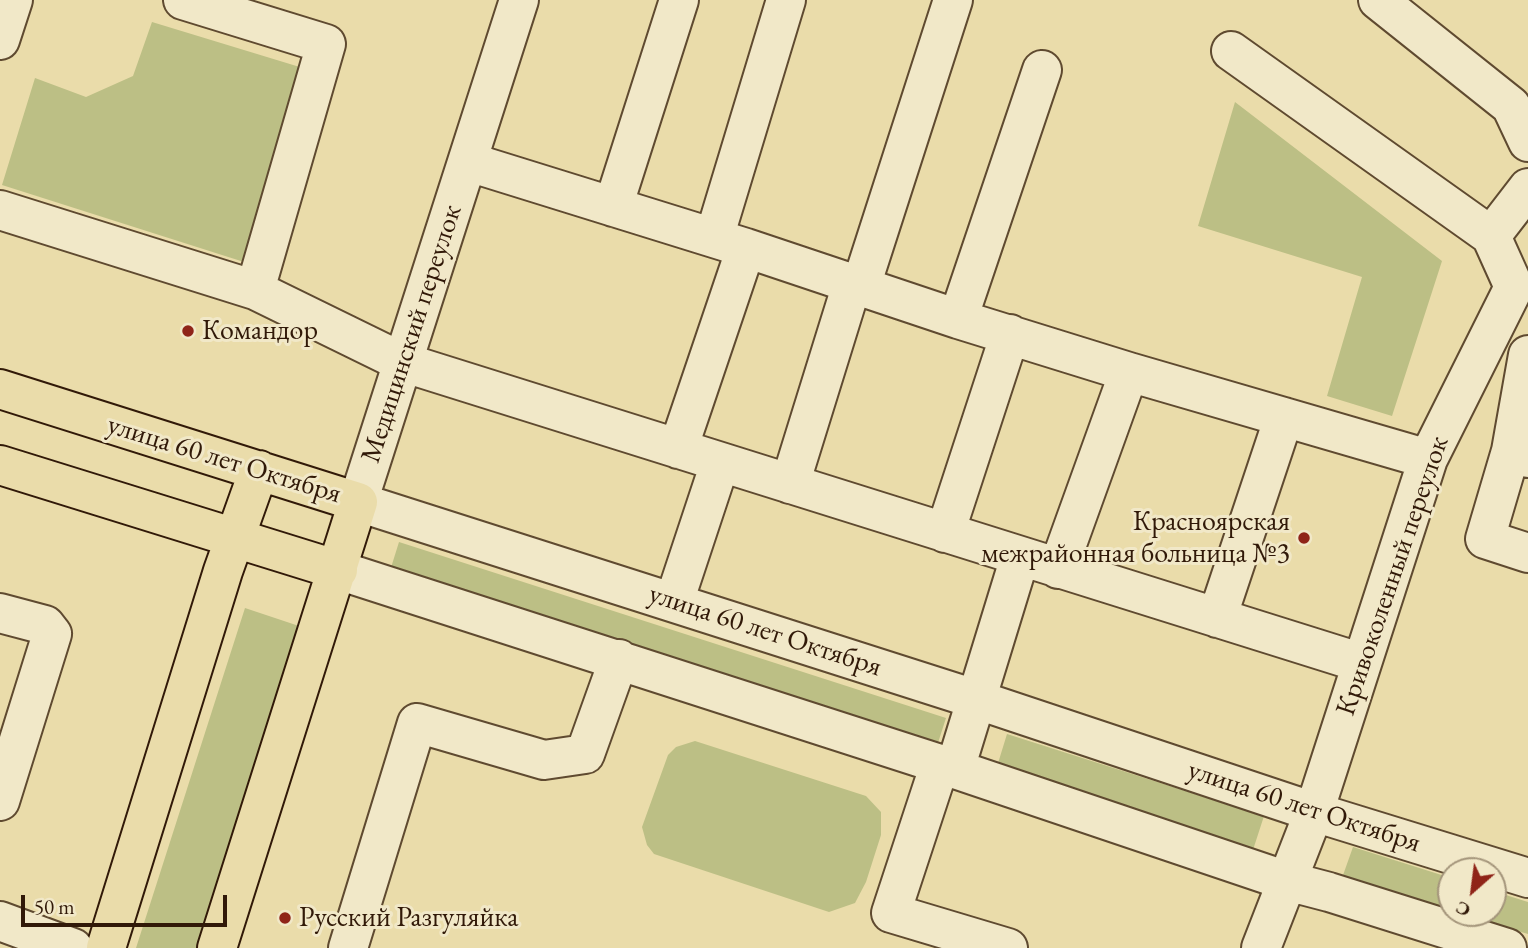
<!DOCTYPE html>
<html>
<head>
<meta charset="utf-8">
<style>
	body { margin:0 }
	#map { position:relative; width:1528px; height:948px; overflow:hidden; background:#eadcaa; font-family:"EB Garamond",serif }
	canvas { display:block }
	.north { position:absolute; left:1437px; top:857px; width:70px; height:70px; box-sizing:border-box; background:#f1e8c8; border:2px solid #a4957b; border-radius:50%; rotate:208deg; font-size:19px; font-weight:700; line-height:28px; text-align:center; color:#311908 }
	.north::after { content:''; display:block; margin:auto; width:24px; height:32px; background:#8f2418; clip-path:polygon(50% 0,100% 100%,50% 72%,0 100%) }
	.scale { position:absolute; left:21px; top:895px; width:206px; height:32px; box-sizing:border-box; border:4px solid #311908; border-top:0; padding-left:9px; font-size:21px; line-height:24px; white-space:nowrap; color:#311908; -webkit-text-stroke:5px #f1e8c8; paint-order:stroke }
</style>
</head>
<body>
<div id="map">
<canvas width="1528" height="948"></canvas>
<div class="north">С</div>
<div class="scale">50 m</div>
</div>
<script>
const ctx = document.querySelector('canvas').getContext('2d');
ctx.lineJoin = 'round';
function fillPath(path, color) {
  ctx.fillStyle = color;
  ctx.fill(path, 'evenodd');
}
function poly(rows) {
  const path = new Path2D();
  for (const r of rows) {
    path.moveTo(r[0], r[1]);
    for (let i = 2; i < r.length; i += 2) path.lineTo(r[i], r[i + 1]);
  }
  return path;
}
function strokePath(path, color, width, dash) {
  ctx.strokeStyle = color;
  ctx.lineWidth = width;
  ctx.lineCap = dash ? 'butt' : 'round';
  ctx.setLineDash(dash || []);
  ctx.stroke(path);
}
function label(font, color, halo, rows, align = 'center') {
  ctx.font = font + ' "EB Garamond",serif';
  ctx.lineWidth = 6;
  ctx.setLineDash([]);
  ctx.textBaseline = 'middle';
  ctx.strokeStyle = halo;
  ctx.fillStyle = color;
  for (const [text, x, y, turn = 0] of rows) {
    ctx.save();
    ctx.translate(x, y);
    ctx.rotate((+turn || 0) * Math.PI / 180);
    ctx.textAlign = isNaN(turn) ? turn : align;
    if (halo) ctx.strokeText(text, 0, 0);
    ctx.fillText(text, 0, 0);
    ctx.restore();
  }
}
fillPath(poly([
	[152,22,303,68,244,262,2,185,35,78,86,97,133,76],
	[1235,102,1442,261,1392,416,1327,396,1362,277,1198,226],
	[399,542,946,718,936,749,389,574],
	[245,608,302,627,199,948,136,948],
	[1007,734,1264,816,1251,856,995,773],
	[695,741,866,796,881,812,881,835,866,882,855,903,829,912,654,854,647,845,642,827,668,755,676,747],
	[1353,847,1451,878,1451,911,1342,878],
	[1493,891,1528,902,1528,934,1457,913,1493,913]
]), '#bcbf85');
const minor = poly([
	[183,0,326,44,255,290],
	[519,0,358,502,975,699,1314,812,1528,878],
	[1378,0,1511,106,1528,142],
	[0,40,13,0],
	[1231,51,1491,236,1514,287,1428,459,1314,812,1261,948],
	[469,162,746,248,958,319,1129,372,1428,459],
	[613,207,679,0],
	[0,210,255,290,402,362,1362,663],
	[1491,236,1528,188],
	[714,238,786,0],
	[958,319,1042,70],
	[1528,355,1511,451,1528,458],
	[678,449,746,248],
	[1511,451,1485,539,1528,553],
	[790,484,852,284,861,286,953,0],
	[945,533,1010,334],
	[1058,569,1129,372],
	[338,570,940,764,1287,881,1329,892,1507,948],
	[674,602,720,463],
	[0,613,45,625,52,634,0,801],
	[1217,618,1284,417],
	[940,764,891,913,1008,948],
	[955,769,1020,557],
	[0,921,73,948],
	[348,948,417,723,544,760,585,754,619,659]
]);
const major = poly([
	[0,389,358,502,217,948],
	[0,465,338,570],
	[106,948,223,571,259,470]
]);
strokePath(minor, '#5f4a30', 42);
strokePath(major, '#311908', 42);
strokePath(minor, '#f1e8c8', 38);
strokePath(major, '#eadcaa', 38);
for (const [x, y, r, color] of [
	[188,331,7,"#8f2418"],
	[1304,538,7,"#8f2418"],
	[285,918,7,"#8f2418"]
]) {
  const dot = new Path2D();
  dot.arc(x, y, r, 0, 2 * Math.PI);
  ctx.fillStyle = color;
  ctx.fill(dot);
  strokePath(dot, '#f1e8c8', 2.5);
}
label('28px', '#311908', '#f1e8c8', [
	["Командор",202,331],
	["Красноярская",1290,522,"right"],
	["межрайонная больница №3",1290,554,"right"],
	["Русский Разгуляйка",299,918]
], 'left');
label('28px', '#311908', '#f1e8c8', [
	["Медицинский переулок",412,334,-72],
	["улица 60 лет Октября",224,460,17],
	["Кривоколенный переулок",1393,576,-71],
	["улица 60 лет Октября",765,631,18],
	["улица 60 лет Октября",1304,807,18]
]);
</script>
</body>
</html>
